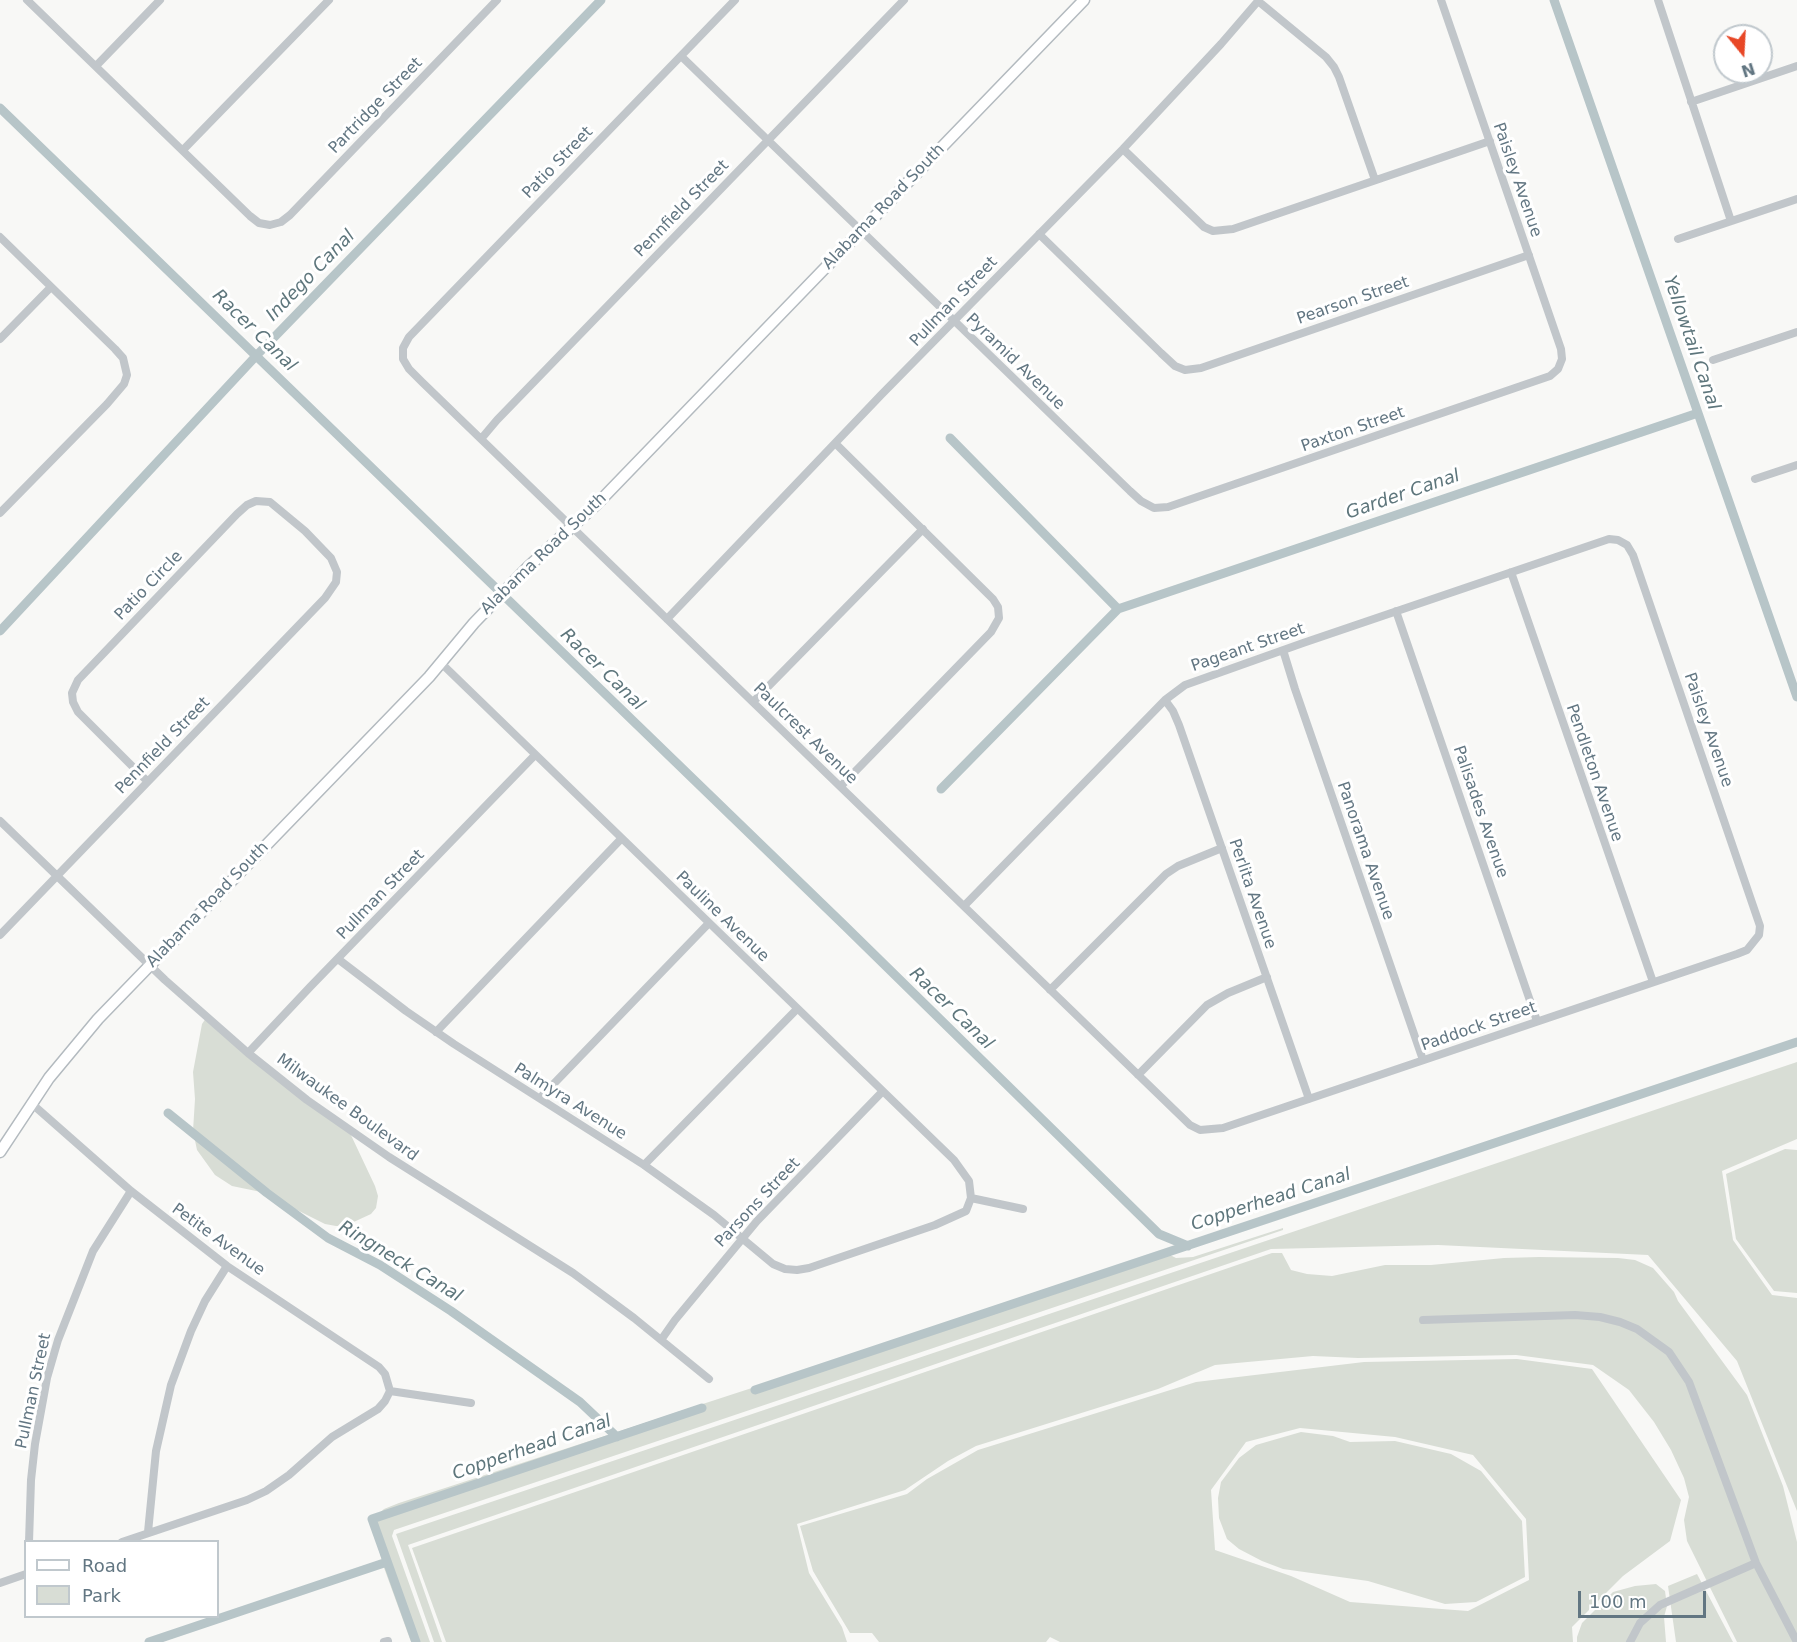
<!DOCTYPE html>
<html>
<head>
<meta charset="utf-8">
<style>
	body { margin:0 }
	#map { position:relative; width:1797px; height:1642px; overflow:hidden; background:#f8f8f6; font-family:"DejaVu Sans",sans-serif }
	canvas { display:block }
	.legend { position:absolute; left:24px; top:1540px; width:195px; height:78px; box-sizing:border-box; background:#fff; border:2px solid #c0c8cd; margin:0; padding:8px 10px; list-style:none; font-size:18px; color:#627682 }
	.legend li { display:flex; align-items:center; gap:12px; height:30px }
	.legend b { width:30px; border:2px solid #c0c8cd }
	.north { position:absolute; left:1713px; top:24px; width:60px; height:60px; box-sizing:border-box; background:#fff; border:2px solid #c0c8cd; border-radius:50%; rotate:162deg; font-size:16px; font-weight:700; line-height:24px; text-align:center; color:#627682 }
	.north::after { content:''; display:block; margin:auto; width:21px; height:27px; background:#e84726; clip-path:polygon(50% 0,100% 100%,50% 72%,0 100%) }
	.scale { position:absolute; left:1578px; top:1591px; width:128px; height:27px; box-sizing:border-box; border:3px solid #627682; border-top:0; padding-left:8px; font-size:18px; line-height:21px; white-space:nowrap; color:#627682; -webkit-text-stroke:4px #fff; paint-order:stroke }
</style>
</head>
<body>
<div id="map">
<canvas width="1797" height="1642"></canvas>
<ul class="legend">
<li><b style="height:8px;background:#fff"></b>Road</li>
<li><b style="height:16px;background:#d8ddd5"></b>Park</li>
</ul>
<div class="north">N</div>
<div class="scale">100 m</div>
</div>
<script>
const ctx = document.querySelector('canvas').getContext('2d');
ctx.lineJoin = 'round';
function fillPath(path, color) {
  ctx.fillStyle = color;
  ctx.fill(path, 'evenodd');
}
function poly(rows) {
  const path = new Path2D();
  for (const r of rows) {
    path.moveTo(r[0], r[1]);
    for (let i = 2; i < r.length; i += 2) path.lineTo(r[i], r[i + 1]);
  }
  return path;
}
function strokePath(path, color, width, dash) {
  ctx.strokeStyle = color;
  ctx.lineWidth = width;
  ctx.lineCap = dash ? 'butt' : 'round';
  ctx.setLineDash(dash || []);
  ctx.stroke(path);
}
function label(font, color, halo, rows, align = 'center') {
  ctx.font = font + ' "DejaVu Sans",sans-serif';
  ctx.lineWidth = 6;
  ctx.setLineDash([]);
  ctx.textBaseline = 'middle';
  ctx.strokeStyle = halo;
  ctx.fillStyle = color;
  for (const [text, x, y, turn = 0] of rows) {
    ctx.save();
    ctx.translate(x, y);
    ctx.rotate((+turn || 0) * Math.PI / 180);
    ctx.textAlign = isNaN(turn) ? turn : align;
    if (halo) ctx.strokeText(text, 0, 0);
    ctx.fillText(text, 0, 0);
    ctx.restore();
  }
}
fillPath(poly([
	[206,1018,350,1133,375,1186,378,1196,376,1208,371,1214,345,1226,336,1226,325,1224,261,1192,232,1186,215,1175,197,1150,193,1131,195,1099,193,1072,202,1024],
	[1797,1062,1797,1139,1722,1171,1733,1240,1772,1295,1797,1298,1797,1511,1737,1361,1648,1255,1438,1245,1271,1249,408,1545,442,1642,434,1642,396,1534],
	[1785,1149,1797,1150,1797,1293,1774,1291,1736,1239,1726,1174],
	[1283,1228,1283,1230,394,1530,392,1536,430,1642,411,1642,383,1565,373,1527,376,1516,384,1509,399,1503,1166,1253,1176,1258,1193,1257],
	[1272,1253,1282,1253,1291,1270,1307,1274,1332,1276,1385,1265,1431,1265,1504,1258,1539,1257,1618,1258,1635,1260,1653,1268,1674,1292,1678,1301,1747,1395,1783,1486,1797,1542,1797,1642,1737,1642,1687,1541,1684,1520,1689,1497,1684,1478,1671,1450,1654,1422,1629,1390,1593,1365,1516,1355,1358,1358,1313,1356,1215,1365,1158,1389,976,1446,948,1461,905,1490,797,1524,809,1573,842,1627,847,1642,446,1642,412,1548],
	[1517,1359,1592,1369,1681,1500,1670,1541,1623,1576,1572,1627,1573,1642,1060,1642,1050,1637,1046,1642,879,1642,872,1633,850,1633,813,1571,800,1526,907,1494,927,1479,978,1450,1196,1382,1364,1362],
	[1300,1428,1395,1437,1473,1455,1526,1519,1529,1580,1468,1611,1350,1602,1291,1576,1215,1550,1211,1490,1246,1442],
	[1301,1432,1333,1436,1350,1442,1395,1441,1451,1454,1481,1471,1522,1521,1525,1577,1476,1602,1445,1604,1368,1581,1283,1569,1262,1561,1239,1549,1227,1539,1219,1518,1218,1498,1221,1482,1239,1458,1256,1445],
	[1697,1574,1733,1642,1676,1642,1668,1586],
	[1656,1584,1665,1591,1667,1606,1664,1617,1666,1642,1577,1642,1577,1637,1582,1623,1613,1592,1635,1586]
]), '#d8ddd5');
strokePath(poly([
	[1554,0,1797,697],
	[0,108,845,926,1159,1234,1188,1246],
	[950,438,1118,609],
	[0,631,256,356,601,0],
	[941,789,1118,609,1698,413],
	[168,1113,267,1193,328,1238,380,1265,451,1311,580,1402,617,1437],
	[755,1390,1797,1042],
	[149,1642,387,1562],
	[416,1642,372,1519,702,1408]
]), '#b7c5c8', 9);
const secondary = poly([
	[0,1152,49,1078,98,1019,429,677,474,623,528,567,598,503,1084,0]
]);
strokePath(secondary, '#b3babf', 13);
strokePath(poly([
	[27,0,250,216,259,223,270,225,281,222,290,215,497,0],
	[735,0,409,337,403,348,403,359,409,369,422,382,1190,1125,1200,1130,1223,1128,1737,954,1747,950,1759,935,1760,926,1633,555,1627,545,1618,540,1609,539,1303,643,1185,685,1165,700,964,906],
	[1658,0,1731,221],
	[1258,1,1326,57,1334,67,1339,77,1375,180],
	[681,56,1130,491,1141,501,1154,508,1168,507,1550,376,1558,369,1562,359,1561,349,1441,0],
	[96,66,160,0],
	[1691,102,1797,66],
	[1123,149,1204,227,1213,231,1233,229,1490,141],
	[183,150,329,0],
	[1039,234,1161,353,1175,366,1185,370,1201,368,1529,255],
	[0,237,115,349,123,358,127,375,124,384,107,404,0,513],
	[1678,239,1797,199],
	[0,339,51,287],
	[1713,360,1797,332],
	[481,439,497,420,904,0],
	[836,444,993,599,998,607,999,618,991,632,841,786],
	[1755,479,1797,465],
	[1511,572,1653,982],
	[1396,611,1537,1021],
	[667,619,881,395,1123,149,1221,44,1259,0],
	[1283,650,1295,689,1423,1060],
	[1165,700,1173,711,1179,725,1309,1099],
	[753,702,923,529],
	[0,821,165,980,248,1053,307,1100,389,1157,573,1273,634,1318,709,1379],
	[0,935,325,598,336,582,337,572,331,558,305,531,270,502,256,501,247,505,237,514,78,680,72,693,73,702,78,712,147,781],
	[338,959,406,1011,454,1044,644,1165,714,1215,773,1264,785,1269,797,1270,809,1268,935,1225,966,1211,971,1198,969,1181,954,1160,441,663],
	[1050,990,1166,874,1178,866,1222,848],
	[436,1032,621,839],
	[248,1053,310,987,535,755],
	[1138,1075,1207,1005,1228,993,1267,977],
	[540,1098,709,923],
	[31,1103,131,1191,227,1266,379,1367,385,1374,390,1391],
	[644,1165,797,1009],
	[971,1198,1023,1209],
	[1423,1320,1575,1315,1600,1317,1620,1322,1637,1329,1669,1352,1689,1382,1756,1563,1797,1642],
	[661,1340,675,1320,757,1221,882,1092],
	[390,1391,471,1403],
	[148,1532,156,1451,171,1385,191,1331,205,1301,227,1266],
	[29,1542,31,1480,35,1444,47,1378,58,1340,93,1251,131,1191],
	[122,1542,247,1500,266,1491,289,1475,332,1437,378,1409,385,1401,390,1391],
	[0,1583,26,1574],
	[384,1642,388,1641],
	[1630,1642,1640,1623,1660,1605,1756,1563]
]), '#c1c6ca', 8);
strokePath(secondary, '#fff', 10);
label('16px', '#627682', '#fff', [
	["Partridge Street",376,106,-46],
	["Patio Street",558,163,-46],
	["Paisley Avenue",1517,180,71],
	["Alabama Road South",884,207,-46],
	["Pennfield Street",682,209,-46],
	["Pearson Street",1353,301,-19],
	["Pullman Street",954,302,-46],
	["Pyramid Avenue",1015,362,44],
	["Paxton Street",1353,430,-19],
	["Alabama Road South",544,554,-44],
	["Patio Circle",149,586,-46],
	["Pageant Street",1248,648,-19],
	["Paisley Avenue",1708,730,71],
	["Paulcrest Avenue",805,734,44],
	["Pennfield Street",163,746,-46],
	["Pendleton Avenue",1594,773,71],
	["Palisades Avenue",1480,812,71],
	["Panorama Avenue",1365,851,71],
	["Perlita Avenue",1252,894,71],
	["Pullman Street",381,895,-46],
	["Alabama Road South",208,905,-46],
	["Pauline Avenue",722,917,44],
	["Paddock Street",1479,1027,-19],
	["Palmyra Avenue",570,1102,32],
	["Milwaukee Boulevard",347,1108,36],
	["Parsons Street",758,1203,-47],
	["Petite Avenue",218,1240,36],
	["Pullman Street",34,1391,-78]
]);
label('italic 18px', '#5e767c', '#fff', [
	["Indego Canal",311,276,-46],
	["Racer Canal",254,331,44],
	["Yellowtail Canal",1691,343,71],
	["Garder Canal",1403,495,-19],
	["Racer Canal",602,670,44],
	["Racer Canal",951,1009,44],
	["Copperhead Canal",1271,1200,-18],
	["Ringneck Canal",400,1262,31],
	["Copperhead Canal",532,1448,-19]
]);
</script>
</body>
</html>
